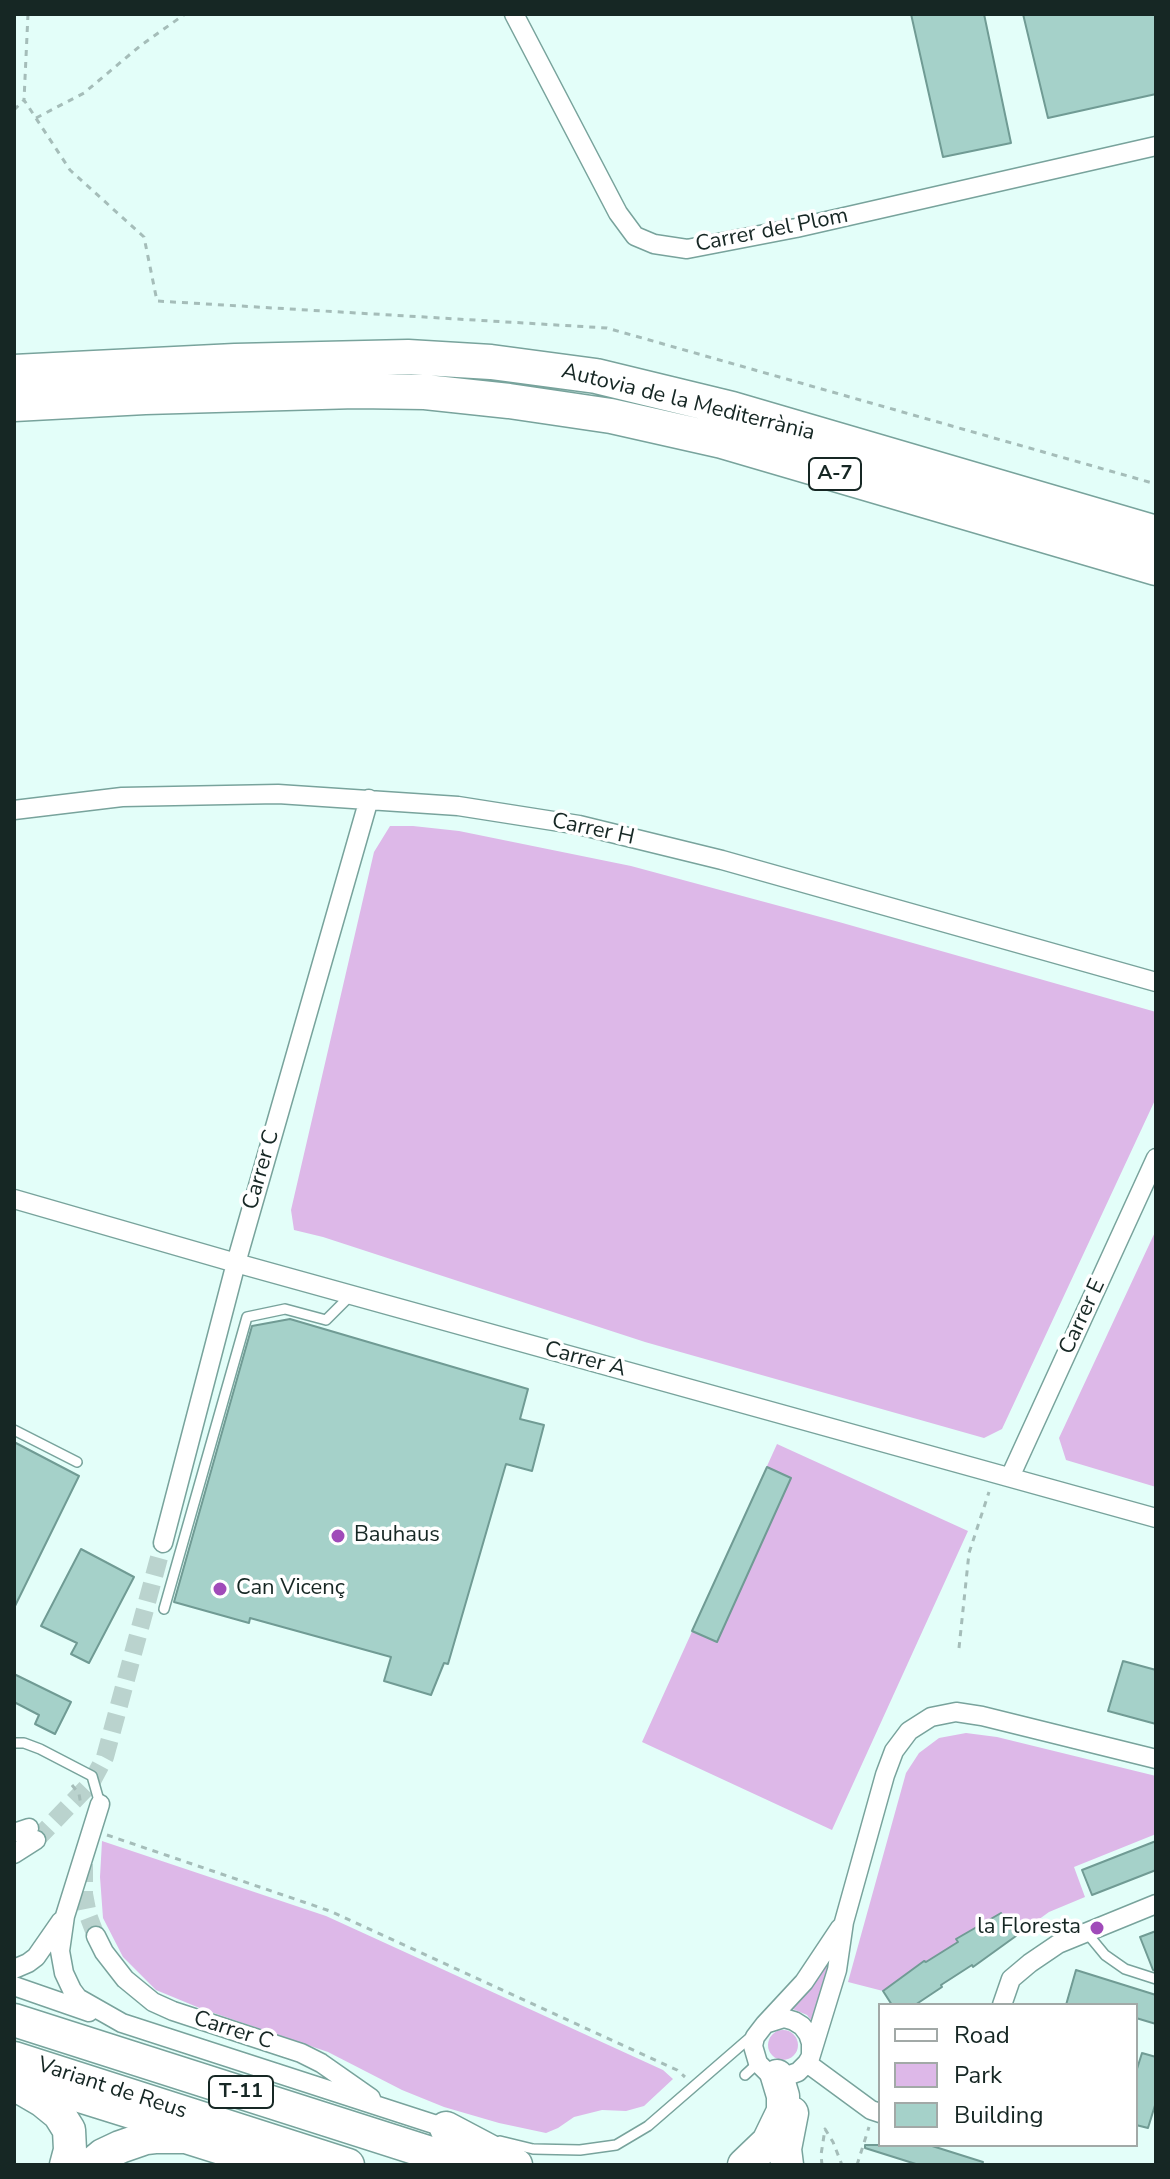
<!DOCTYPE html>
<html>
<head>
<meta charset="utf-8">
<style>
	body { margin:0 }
	#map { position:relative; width:1170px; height:2179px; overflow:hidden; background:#e3fef9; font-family:"Nunito Sans",sans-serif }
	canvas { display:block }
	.frame { position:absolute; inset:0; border:16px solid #162724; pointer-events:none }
	.legend { position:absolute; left:878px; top:2003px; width:260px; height:144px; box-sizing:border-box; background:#fff; border:2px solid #a2a9a7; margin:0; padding:10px 14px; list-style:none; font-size:24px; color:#162724 }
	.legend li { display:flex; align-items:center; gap:16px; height:40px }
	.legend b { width:40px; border:2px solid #a2a9a7 }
</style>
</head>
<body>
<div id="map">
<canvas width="1170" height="2179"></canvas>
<div class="frame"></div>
<ul class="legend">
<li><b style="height:10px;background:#fff"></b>Road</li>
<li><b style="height:22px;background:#ddb8e8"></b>Park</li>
<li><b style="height:22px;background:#a5d1c9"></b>Building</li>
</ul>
</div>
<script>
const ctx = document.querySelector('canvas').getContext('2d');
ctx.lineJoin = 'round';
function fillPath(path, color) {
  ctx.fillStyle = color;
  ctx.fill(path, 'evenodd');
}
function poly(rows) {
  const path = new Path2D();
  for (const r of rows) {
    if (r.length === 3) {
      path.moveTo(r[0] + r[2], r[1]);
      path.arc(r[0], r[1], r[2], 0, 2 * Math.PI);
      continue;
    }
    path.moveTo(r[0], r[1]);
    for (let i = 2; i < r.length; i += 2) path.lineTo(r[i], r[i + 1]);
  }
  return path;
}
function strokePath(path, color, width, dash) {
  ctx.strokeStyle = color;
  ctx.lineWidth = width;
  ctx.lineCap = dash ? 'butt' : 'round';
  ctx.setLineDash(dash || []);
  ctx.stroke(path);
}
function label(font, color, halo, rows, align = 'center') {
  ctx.font = font + ' "Nunito Sans",sans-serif';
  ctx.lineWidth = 7;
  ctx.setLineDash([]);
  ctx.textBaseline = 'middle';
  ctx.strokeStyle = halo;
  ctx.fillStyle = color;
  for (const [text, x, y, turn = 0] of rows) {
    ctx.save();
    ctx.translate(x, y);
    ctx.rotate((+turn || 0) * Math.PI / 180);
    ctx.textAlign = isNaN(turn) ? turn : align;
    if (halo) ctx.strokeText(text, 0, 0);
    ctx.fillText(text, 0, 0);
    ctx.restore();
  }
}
fillPath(poly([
	[390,826,413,826,459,831,631,866,839,922,1156,1012,1156,1098,1002,1429,984,1438,645,1342,323,1237,294,1230,291,1210,374,852],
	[1156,1230,1156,1487,1066,1460,1059,1438],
	[777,1444,968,1531,832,1830,642,1742],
	[966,1733,997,1737,1156,1776,1156,1834,1074,1867,1085,1897,1049,1912,1016,1936,1001,1914,957,1939,958,1942,925,1962,924,1961,883,1991,848,1982,906,1773,919,1753,939,1738],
	[102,1841,326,1916,663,2070,673,2079,644,2106,626,2111,602,2110,574,2117,558,2128,546,2133,499,2123,444,2107,402,2090,328,2052,202,2009,156,1990,123,1957,103,1918,100,1877],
	[829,1961,830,1965,814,2024,807,2015,788,2007],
	[783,2045,15]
]), '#ddb8e8');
const building = poly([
	[911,14,984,14,1011,143,943,157,911,14],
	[1023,14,1156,14,1156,94,1048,118,1023,14],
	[290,1319,528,1389,520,1419,544,1425,532,1471,506,1464,448,1664,444,1663,431,1695,384,1681,391,1657,250,1618,249,1623,174,1602,252,1326,290,1319],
	[14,1442,79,1476,14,1608,14,1442],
	[767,1467,791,1478,717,1642,692,1631,767,1467],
	[81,1549,134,1577,89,1663,71,1654,77,1643,41,1626,81,1549],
	[1123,1661,1156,1670,1156,1724,1108,1711,1123,1661],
	[14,1674,71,1702,55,1734,35,1724,39,1715,14,1702,14,1674],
	[1156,1841,1156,1870,1092,1895,1082,1870,1156,1841],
	[1001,1913,1016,1936,973,1967,972,1965,941,1985,942,1987,915,2005,892,2005,883,1991,924,1961,926,1962,958,1942,956,1939,1001,1913],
	[1156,1931,1156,1971,1153,1970,1140,1937,1156,1931],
	[1076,1970,1156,1995,1156,2024,1136,2018,1136,2005,1066,2005,1076,1970],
	[1142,2053,1156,2057,1156,2102,1148,2128,1136,2125,1136,2072,1142,2053],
	[865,2145,929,2145,983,2162,982,2165,919,2165,865,2148,865,2145]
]);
fillPath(building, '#a5d1c9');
strokePath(building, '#709b94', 2);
strokePath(poly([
	[36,1840,91,1783,105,1757,163,1543],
	[84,1864,84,1894,88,1915,96,1936]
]), '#bad3ce', 18, [18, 9]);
const service = poly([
	[14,1430,77,1462],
	[164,1609,247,1317,285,1309,326,1320,351,1295],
	[14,1743,24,1743,40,1749,92,1776,100,1804],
	[1086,1932,1105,1955,1125,1969,1156,1979],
	[745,2075,758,2063],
	[500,2141,533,2149,580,2150,616,2145,648,2126,753,2035]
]);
const minor = poly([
	[514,14,618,213,635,236,654,244,687,249,796,228,1156,146],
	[14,810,122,797,278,794,458,806,579,825,722,860,1156,982],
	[14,1199,236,1263,1156,1518],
	[1010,1477,1156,1158],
	[163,1543,236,1263,369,799],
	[100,1804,65,1916,60,1951,64,1973,72,1990,78,1998,122,2023,446,2128],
	[14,1833,29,1828],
	[14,1854,36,1840],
	[96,1936,104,1952,125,1979,153,2002,173,2011,301,2053,321,2063,371,2098],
	[14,1969,28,1963,36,1957,61,1921],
	[14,1986,89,2012],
	[1002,2005,1011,1979,1030,1963,1058,1944,1156,1904],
	[765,2024,804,1982,840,1928],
	[811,2053,811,2043,808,2034,802,2026,794,2021,784,2018,765,2024,755,2037,753,2046,758,2063,769,2074,777,2076,784,2077,798,2072,807,2063,810,2058,837,1970,844,1922,885,1775,894,1751,909,1731,931,1717,956,1712,982,1716,1156,1759],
	[807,2063,871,2110,880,2113],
	[40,2091,165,2130]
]);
const trunk = poly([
	[14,2020,468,2165],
	[14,2058,348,2165],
	[19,2087,43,2101,59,2114,69,2130,70,2150,66,2165],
	[446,2128,516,2165],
	[91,2165,103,2155,120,2147,146,2138,155,2137,186,2137,275,2165],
	[744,2165,768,2142,783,2111,783,2096,777,2076],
	[787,2165,785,2149,792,2113]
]);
const motorway = poly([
	[14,372,235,361,408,357,491,362,596,376,732,409,1156,533],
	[14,404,145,397,356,391,425,392,509,401,611,416,722,441,1156,568]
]);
strokePath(service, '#78a39c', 12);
strokePath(minor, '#78a39c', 21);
strokePath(trunk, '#78a39c', 35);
strokePath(motorway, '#78a39c', 37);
strokePath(poly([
	[28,14,24,100,70,170,144,237,157,301,607,328,1156,484],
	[14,110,24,100],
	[36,118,84,93,140,46,185,14],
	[959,1648,969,1553,989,1492],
	[72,1785,79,1794,81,1805],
	[107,1835,330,1911,677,2070,685,2077],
	[822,2165,821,2155,825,2129,833,2142,842,2165],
	[857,2165,869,2127]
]), '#a5bdb9', 3, [6, 6]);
strokePath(service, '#fff', 9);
strokePath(minor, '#fff', 18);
strokePath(trunk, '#fff', 32);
strokePath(motorway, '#fff', 34);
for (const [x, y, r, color] of [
	[338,1536,8,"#a04bb9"],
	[220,1589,8,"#a04bb9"],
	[1097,1928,8,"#a04bb9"]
]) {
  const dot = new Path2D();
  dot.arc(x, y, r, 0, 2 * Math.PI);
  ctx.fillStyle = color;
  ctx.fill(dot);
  strokePath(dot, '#fff', 3);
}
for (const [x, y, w] of [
	[835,474,52],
	[241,2092,64]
]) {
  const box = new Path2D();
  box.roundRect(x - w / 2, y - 16, w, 32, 6);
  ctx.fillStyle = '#fff';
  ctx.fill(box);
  strokePath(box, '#162724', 2);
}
label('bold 20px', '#162724', null, [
	["A-7",835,474],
	["T-11",241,2092]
]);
label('22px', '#162724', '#fff', [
	["Carrer del Plom",772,231,-11],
	["Autovia de la Mediterrània",688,403,14],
	["Carrer H",593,830,12],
	["Carrer C",262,1170,-74],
	["Carrer E",1083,1317,-65],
	["Carrer A",585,1360,15],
	["Carrer C",233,2031,18],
	["Variant de Reus",112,2089,18]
]);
label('22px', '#162724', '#fff', [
	["Bauhaus",354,1536],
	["Can Vicenç",236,1589],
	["la Floresta",1081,1928,"right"]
], 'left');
</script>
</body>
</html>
